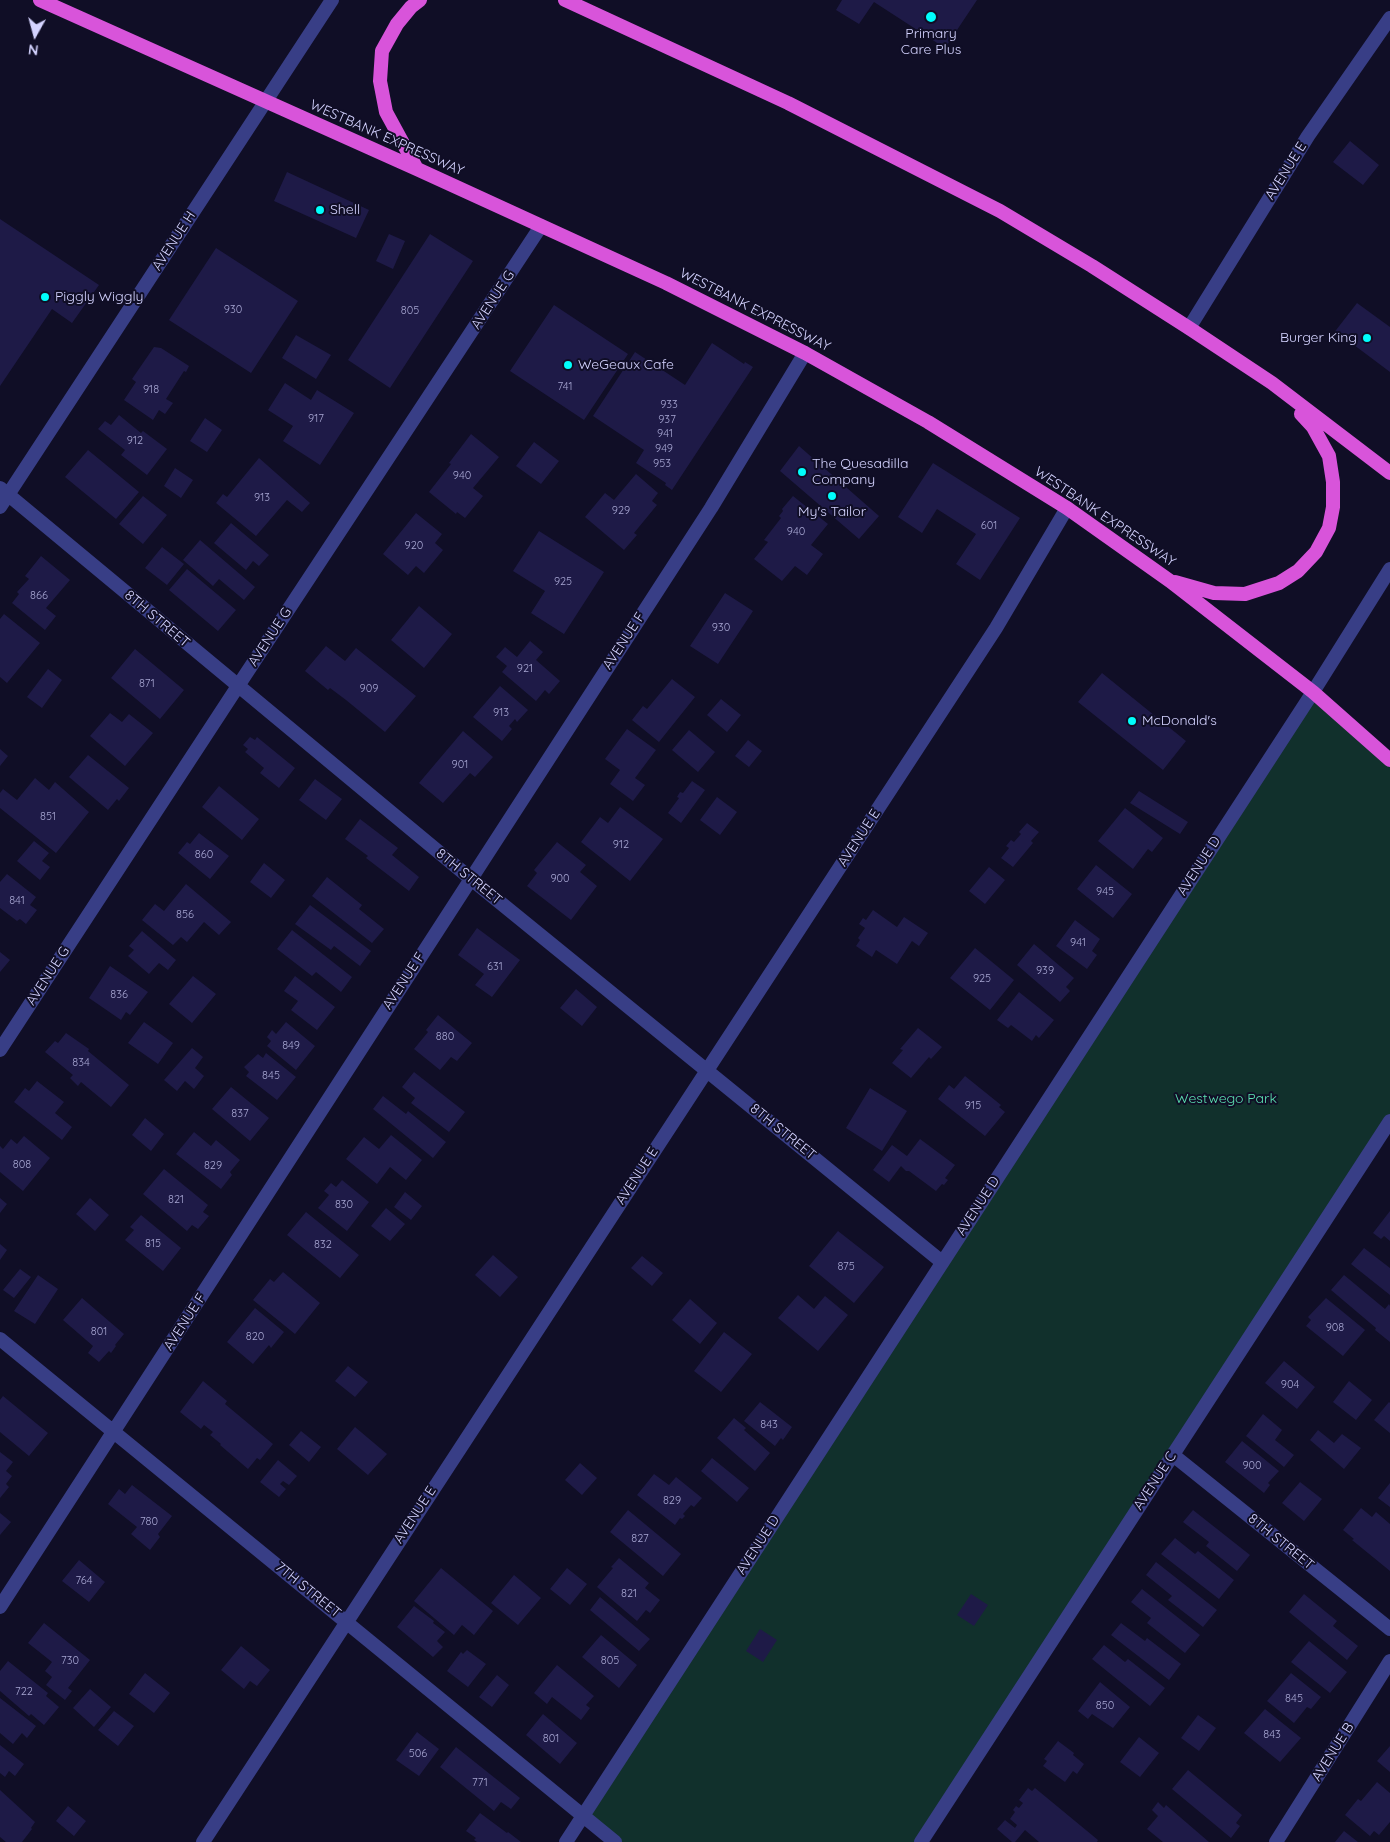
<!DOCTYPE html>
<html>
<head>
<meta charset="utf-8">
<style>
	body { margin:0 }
	#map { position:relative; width:1390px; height:1842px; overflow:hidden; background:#100e26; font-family:Quicksand,sans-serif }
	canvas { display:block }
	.north { position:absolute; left:10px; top:10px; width:50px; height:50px; -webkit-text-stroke:4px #100e26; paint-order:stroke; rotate:187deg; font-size:14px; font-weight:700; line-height:20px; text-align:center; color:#d4d3ff }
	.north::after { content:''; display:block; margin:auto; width:18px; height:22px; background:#d4d3ff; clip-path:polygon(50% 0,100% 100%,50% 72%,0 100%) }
</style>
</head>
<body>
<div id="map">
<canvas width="1390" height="1842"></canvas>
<div class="north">N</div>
</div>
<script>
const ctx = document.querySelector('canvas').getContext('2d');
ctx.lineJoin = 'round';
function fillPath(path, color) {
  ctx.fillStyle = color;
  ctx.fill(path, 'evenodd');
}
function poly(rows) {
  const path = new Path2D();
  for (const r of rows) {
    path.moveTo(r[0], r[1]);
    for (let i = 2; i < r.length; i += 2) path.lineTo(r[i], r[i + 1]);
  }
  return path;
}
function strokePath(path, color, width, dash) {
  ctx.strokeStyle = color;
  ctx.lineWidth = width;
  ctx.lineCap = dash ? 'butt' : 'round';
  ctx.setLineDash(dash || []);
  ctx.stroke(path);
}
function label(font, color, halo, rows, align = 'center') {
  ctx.font = font + ' Quicksand,sans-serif';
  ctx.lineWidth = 4;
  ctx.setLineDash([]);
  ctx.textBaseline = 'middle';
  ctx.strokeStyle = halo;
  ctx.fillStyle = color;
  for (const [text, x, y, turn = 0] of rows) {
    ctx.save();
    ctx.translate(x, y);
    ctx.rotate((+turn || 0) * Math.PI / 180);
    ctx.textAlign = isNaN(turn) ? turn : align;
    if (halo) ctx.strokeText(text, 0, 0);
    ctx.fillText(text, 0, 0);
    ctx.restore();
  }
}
fillPath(poly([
	[1313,692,1390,758,1390,1121,921,1842,615,1842,583,1816]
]), '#11302c');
fillPath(poly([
	[842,0,977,0,945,48,874,2,859,24,836,10],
	[1350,141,1379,165,1363,185,1333,162],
	[287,172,369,210,356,238,274,201],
	[0,219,99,285,72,323,52,309,0,386],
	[389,234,405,241,393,269,376,261],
	[430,234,473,261,390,388,348,360],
	[216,248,298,301,251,373,169,320],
	[1357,303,1390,327,1390,372,1342,336,1339,339,1333,334],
	[554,305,628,354,584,420,510,371],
	[296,335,331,355,316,379,282,358],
	[712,343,744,364,745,362,753,367,672,490,665,485,666,483,636,463,644,450,593,416,635,352,685,385],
	[154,347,161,348,189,366,186,372,184,371,166,399,173,403,165,414,159,410,153,420,124,400,136,382,132,379],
	[285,383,311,400,317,390,354,413,320,465,283,441,293,426,268,410],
	[119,415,141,433,143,431,167,449,147,475,121,455,125,450,98,429,105,421,111,425],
	[205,418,222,430,207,452,190,441],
	[471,434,499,457,473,488,483,496,465,518,457,512,456,514,429,492,451,464,449,463],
	[534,442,559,461,541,484,516,466],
	[799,446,879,516,859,539,780,471],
	[88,450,139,492,116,519,65,477],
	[259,458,310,503,302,512,287,500,256,536,216,503,223,494,227,497],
	[933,463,1020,518,980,580,956,564,976,534,937,509,922,533,898,517],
	[175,468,193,480,181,498,164,486],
	[636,474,658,493,652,501,657,505,634,533,637,535,624,550,585,517,605,493,614,500],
	[143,496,167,515,143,544,119,524],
	[793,496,828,524,811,545,823,554,807,575,795,566,782,581,754,559,768,542,764,540,781,518,779,516,783,511,782,509],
	[416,513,442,534,435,543,443,550,424,573,416,566,408,575,383,554],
	[231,523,269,555,259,566,253,561,246,570,214,543],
	[539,531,604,572,564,634,531,613,545,591,513,571],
	[200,540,255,587,244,600,219,579,213,586,183,560],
	[162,547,184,564,167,585,145,568],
	[41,556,70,580,46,608,56,616,45,630,12,603,19,594,17,592,29,579,25,576],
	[187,569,236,610,218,631,169,590],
	[725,593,753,611,718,664,690,646],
	[419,606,452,634,424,668,391,640],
	[4,614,40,643,7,683,0,677,0,619],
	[530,641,543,652,536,660,560,681,549,694,545,690,536,701,502,672,507,666,496,657,505,647,517,657],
	[326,646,345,661,356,648,416,696,385,732,346,700,330,688,328,690,305,671],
	[135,649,184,690,160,719,111,678],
	[48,669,62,680,42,708,27,697],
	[1102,673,1186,741,1163,770,1078,702],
	[672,679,695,697,659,742,632,720,643,706,647,709],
	[500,686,528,710,517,722,515,719,509,726,512,729,502,741,473,717],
	[721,699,741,715,727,732,707,715],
	[110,713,122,722,129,714,153,733,125,766,90,736],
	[627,729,656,750,635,778,645,785,633,801,610,784,620,770,605,759],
	[689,730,715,752,698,772,672,750],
	[463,731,493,757,475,777,470,773,443,803,419,783],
	[250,737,255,740,257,737,295,768,279,788,260,773,264,768,245,752,248,749,243,745],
	[748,740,762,751,749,767,735,756],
	[0,749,8,756,0,766],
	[88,755,129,788,119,801,117,799,108,810,69,777],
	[35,778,49,790,55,782,89,812,56,853,0,808,0,793,3,789,17,800],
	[315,779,342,799,326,820,299,800],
	[692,781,705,790,681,823,668,813,679,798,677,797,680,792,683,793],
	[219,786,259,819,242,840,202,807],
	[1139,791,1188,822,1180,834,1130,803],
	[717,797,737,812,720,835,700,820],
	[620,807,663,839,630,881,581,842,600,817,608,823],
	[1125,808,1163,838,1152,852,1148,849,1133,869,1098,841],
	[360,819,398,848,392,855,419,877,409,891,366,858,368,856,345,839],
	[1027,823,1039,832,1031,841,1033,843,1013,867,1001,858,1009,848,1006,846,1011,840,1014,842,1021,834,1019,832],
	[199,833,229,856,210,879,178,853,187,842,190,844],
	[34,841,49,853,42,861,50,867,40,880,17,861],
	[557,842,586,865,580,872,597,886,571,920,527,886,537,873,534,870],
	[264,863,285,880,271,898,250,882],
	[1096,865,1132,894,1113,918,1077,889],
	[989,867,1005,880,985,904,969,891],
	[7,874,36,897,30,905,37,910,26,924,20,919,17,921,0,908,0,882],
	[327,877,362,905,359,909,384,929,372,943,312,896],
	[186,884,231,922,219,935,204,922,187,942,181,937,173,945,142,920,155,904,164,911],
	[310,905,371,951,360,966,334,946,331,950,295,924],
	[873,910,897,927,904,917,928,933,919,946,912,941,897,964,876,950,872,957,856,946,860,940,858,938,865,928,859,924,863,918,866,920],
	[1075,920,1100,939,1092,951,1097,955,1087,969,1056,946],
	[477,928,520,960,492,997,475,985,484,974,458,955],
	[292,930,352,977,341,992,316,972,312,976,277,949],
	[142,931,176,960,168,970,159,963,149,974,128,956,134,950,129,946],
	[1034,944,1074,978,1066,987,1070,991,1060,1002,1017,965],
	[975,948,1014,980,990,1010,950,978],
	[0,952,10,960,0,972],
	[110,966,148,992,130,1015,126,1012,121,1020,89,998],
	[193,976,216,994,192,1023,169,1004],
	[295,976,335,1007,317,1030,291,1010,298,1001,284,991],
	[576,989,597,1007,582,1026,560,1008],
	[1019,992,1054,1020,1039,1038,1036,1035,1032,1041,1011,1025,1008,1028,997,1020],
	[438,1015,472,1043,457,1061,451,1057,440,1070,414,1049,428,1032,426,1030],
	[144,1022,173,1043,158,1064,128,1043],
	[286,1022,315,1046,296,1070,267,1046,271,1041,267,1037,272,1030,276,1034],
	[918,1028,942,1047,931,1059,929,1057,911,1078,892,1063,903,1050,900,1049],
	[66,1033,89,1049,88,1051,129,1085,111,1107,81,1082,78,1086,70,1078,73,1075,45,1052,55,1041,58,1043],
	[192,1048,203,1057,195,1068,204,1076,194,1089,185,1081,177,1091,164,1080],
	[266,1053,296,1077,277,1100,246,1076,249,1072,244,1067,258,1054,263,1058],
	[414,1072,465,1112,449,1132,411,1103,415,1098,402,1087],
	[965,1076,1001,1105,999,1107,1005,1112,985,1136,938,1099,949,1085,954,1089],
	[37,1081,64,1102,55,1113,72,1127,62,1140,14,1102,25,1088,29,1091],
	[231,1087,269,1118,250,1141,212,1109],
	[870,1088,907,1111,882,1151,846,1128],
	[383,1096,406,1114,408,1111,446,1142,433,1158,373,1109],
	[145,1118,164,1134,151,1151,132,1135],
	[194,1132,211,1146,216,1140,240,1160,230,1172,232,1175,221,1189,176,1154],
	[391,1135,422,1160,406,1180,390,1167,377,1184,346,1159,364,1137,379,1149],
	[24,1136,50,1158,23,1191,0,1172,0,1146,3,1149,11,1139,17,1144],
	[920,1139,955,1165,945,1178,948,1180,944,1185,942,1184,936,1191,909,1171,906,1171,901,1166,889,1182,873,1170,892,1145,907,1156],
	[164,1169,208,1205,203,1212,209,1216,198,1229,192,1225,187,1231,143,1194],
	[342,1180,369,1202,347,1231,318,1208,329,1195,324,1191,331,1183,336,1187],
	[405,1192,422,1206,411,1220,394,1207],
	[0,1198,7,1204,0,1213],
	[90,1198,109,1215,95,1231,76,1214],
	[386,1208,405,1224,390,1241,371,1226],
	[1390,1211,1390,1241,1384,1236,1381,1239,1373,1233],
	[306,1212,359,1255,340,1278,287,1235],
	[141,1215,181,1248,163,1271,125,1240,134,1230,130,1227],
	[838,1231,884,1267,854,1303,809,1266],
	[0,1244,7,1250,0,1260],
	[1364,1248,1390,1268,1390,1295,1351,1264],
	[493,1255,518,1277,500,1297,475,1275],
	[642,1256,663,1273,652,1286,631,1268],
	[20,1269,31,1277,14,1298,3,1290],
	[283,1272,320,1303,295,1334,253,1300,270,1279,274,1282],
	[38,1275,58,1289,35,1324,14,1311],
	[1344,1275,1385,1309,1389,1304,1390,1306,1390,1342,1375,1330,1376,1328,1331,1290],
	[798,1295,814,1309,825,1296,848,1315,818,1351,778,1318],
	[82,1298,124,1334,115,1345,116,1346,111,1353,109,1351,99,1362,88,1353,93,1346,63,1320],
	[1326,1298,1365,1330,1343,1356,1306,1326,1311,1320,1308,1317],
	[690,1299,717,1323,700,1344,672,1320],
	[255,1308,284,1332,271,1348,269,1345,253,1364,227,1342],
	[724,1332,752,1354,721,1392,694,1371],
	[1284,1361,1315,1387,1297,1409,1265,1383],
	[348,1366,368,1382,355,1397,335,1381],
	[203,1381,227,1401,225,1404,273,1444,260,1460,257,1458,248,1469,220,1445,221,1444,210,1435,213,1432,204,1425,201,1429,180,1412],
	[1349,1381,1372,1400,1356,1420,1333,1402],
	[3,1396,48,1433,29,1456,0,1432,0,1400],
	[760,1402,792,1427,783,1440,781,1438,775,1446,744,1421],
	[1389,1402,1390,1403,1390,1433,1374,1420],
	[1263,1414,1282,1430,1275,1440,1294,1455,1284,1467,1246,1436],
	[734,1418,746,1428,744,1430,770,1453,755,1471,717,1438],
	[355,1427,387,1454,368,1475,337,1449],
	[1318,1430,1334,1443,1342,1434,1361,1448,1344,1469,1310,1440],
	[301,1431,321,1447,309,1462,289,1445],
	[1242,1441,1279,1471,1268,1483,1270,1485,1264,1493,1225,1462],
	[0,1452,13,1462,6,1471,12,1476,6,1484,9,1487,0,1498],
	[712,1458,749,1488,737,1502,701,1471],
	[278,1460,297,1476,289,1485,283,1481,280,1484,286,1489,279,1497,260,1482],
	[580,1463,597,1478,582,1495,565,1480],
	[654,1474,669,1485,676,1477,702,1498,694,1507,691,1505,683,1514,685,1516,682,1519,680,1518,675,1525,637,1495],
	[1300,1482,1322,1499,1304,1521,1282,1503],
	[1390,1483,1390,1507,1378,1498],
	[132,1485,172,1516,158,1534,160,1537,150,1550,131,1534,137,1527,108,1504,119,1489,125,1494],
	[1361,1508,1372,1517,1376,1512,1390,1524,1390,1571,1352,1540,1354,1539,1343,1530],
	[628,1510,681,1554,663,1576,610,1532],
	[1193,1510,1250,1555,1237,1571,1206,1546,1209,1542,1183,1522],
	[0,1513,11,1522,0,1535],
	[1175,1538,1195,1554,1198,1551,1234,1580,1219,1599,1161,1554],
	[619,1558,649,1583,645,1588,660,1600,650,1613,646,1610,637,1621,597,1587,613,1568,611,1567],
	[79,1560,105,1582,89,1602,62,1581],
	[1156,1562,1217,1610,1203,1627,1168,1600,1172,1596,1146,1575],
	[441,1568,493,1611,474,1635,462,1625,454,1635,414,1601],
	[567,1568,587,1584,570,1605,550,1589],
	[514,1575,541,1598,518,1625,491,1603],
	[1142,1589,1200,1635,1185,1653,1147,1623,1151,1618,1131,1602],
	[971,1594,988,1605,974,1626,957,1615],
	[1304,1594,1337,1621,1333,1626,1358,1646,1347,1660,1289,1612],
	[600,1597,650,1639,639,1651,590,1610],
	[414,1606,434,1621,433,1623,445,1632,437,1641,443,1647,433,1657,397,1627],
	[44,1623,90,1660,68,1688,72,1691,65,1700,46,1685,52,1677,45,1671,52,1662,28,1643],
	[1121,1623,1145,1641,1147,1638,1181,1664,1169,1680,1111,1635],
	[760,1629,777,1640,763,1662,746,1651],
	[601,1635,637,1665,619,1688,582,1657],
	[1309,1641,1347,1672,1330,1693,1291,1662],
	[1104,1645,1125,1662,1128,1659,1165,1688,1150,1706,1092,1659],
	[241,1646,270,1670,257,1686,250,1681,244,1689,221,1670],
	[467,1650,486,1664,468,1687,447,1671,461,1652,463,1654],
	[8,1661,48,1693,46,1696,59,1707,44,1725,31,1714,29,1716,0,1691,0,1671],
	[557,1665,594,1696,586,1705,590,1708,581,1720,552,1697,547,1704,534,1693],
	[145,1673,170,1693,154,1713,129,1694],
	[1291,1673,1321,1697,1311,1709,1307,1707,1294,1723,1267,1701],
	[497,1675,509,1685,492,1707,479,1697],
	[1100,1682,1130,1707,1113,1728,1092,1714,1088,1719,1078,1711],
	[90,1689,111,1707,94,1727,73,1708],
	[0,1698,36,1726,27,1738,22,1733,13,1744,0,1733],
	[1265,1709,1301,1738,1280,1762,1244,1733],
	[114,1711,134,1726,118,1746,98,1730],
	[543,1714,577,1743,560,1764,526,1735],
	[1198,1715,1216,1728,1199,1751,1181,1738],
	[417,1732,439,1749,419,1776,396,1760],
	[1139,1737,1159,1753,1140,1777,1120,1762],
	[1058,1741,1074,1753,1073,1755,1084,1764,1077,1774,1073,1771,1065,1782,1043,1766,1047,1761,1044,1759],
	[0,1745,24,1764,15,1776,9,1771,5,1777,0,1773],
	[1390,1746,1390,1772,1377,1761],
	[456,1747,520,1798,511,1809,501,1802,494,1811,440,1767],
	[1188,1770,1242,1815,1236,1823,1240,1826,1231,1838,1172,1789],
	[1377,1782,1390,1793,1390,1822,1379,1835,1374,1831,1370,1836,1345,1815,1358,1799,1361,1801],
	[1028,1788,1032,1791,1035,1788,1098,1840,1097,1842,1039,1842,1025,1830,1015,1842,1012,1842,997,1829,1005,1820,1015,1828,1017,1825,1010,1819,1015,1812,1013,1810,1016,1806,1019,1808,1023,1803,1019,1800],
	[0,1790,35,1822,31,1828,32,1829,22,1842,6,1842,0,1837],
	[1158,1802,1164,1808,1166,1805,1209,1842,1163,1842,1147,1829,1158,1816,1152,1810],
	[68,1806,86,1821,74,1836,56,1821],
	[480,1813,507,1833,508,1832,521,1842,477,1842,474,1840,476,1838,466,1831],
	[1344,1831,1358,1842,1335,1842]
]), '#1e1a47');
strokePath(poly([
	[1189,328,1308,136,1390,18],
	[0,488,470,878,942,1262],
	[0,507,332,0],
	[0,1050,238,686,541,226],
	[0,1339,615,1842],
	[1173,1455,1390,1629],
	[0,1607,711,508,805,353],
	[203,1842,996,628,1067,508],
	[566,1842,1313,692,1390,569],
	[921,1842,1390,1121],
	[1276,1842,1390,1661]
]), '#383e86', 14);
strokePath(poly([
	[40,0,417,169,666,283,805,353,928,422,1067,508,1170,581,1313,692,1390,760],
	[565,0,788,103,1000,211,1092,266,1189,328,1272,383,1390,473],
	[417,169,386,112,380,81,382,51,397,24,411,7,420,0],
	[1175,582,1214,593,1245,594,1279,583,1298,571,1316,552,1329,528,1333,507,1333,482,1329,456,1313,427,1301,414]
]), '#d854da', 14);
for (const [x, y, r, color] of [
	[931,17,6,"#00fefc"],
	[320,210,5,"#00fefc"],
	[45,297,5,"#00fefc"],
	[1367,338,5,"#00fefc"],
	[568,365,5,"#00fefc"],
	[802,472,5,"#00fefc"],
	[832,496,5,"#00fefc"],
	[1132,721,5,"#00fefc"]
]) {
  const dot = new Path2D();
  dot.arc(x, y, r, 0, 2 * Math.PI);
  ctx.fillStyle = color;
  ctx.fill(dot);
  strokePath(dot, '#100e26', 2);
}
label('11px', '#a6a5d1', null, [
	["930",233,310],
	["805",410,311],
	["741",565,387],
	["918",151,390],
	["933",669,405],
	["917",316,419],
	["937",667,420],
	["941",665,434],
	["912",135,441],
	["949",664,449],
	["953",662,464],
	["940",462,476],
	["913",262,498],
	["929",621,511],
	["601",989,526],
	["940",796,532],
	["920",414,546],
	["925",563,582],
	["866",39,596],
	["930",721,628],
	["921",525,669],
	["871",147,684],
	["909",369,689],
	["913",501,713],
	["901",460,765],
	["851",48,817],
	["912",621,845],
	["860",204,855],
	["900",560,879],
	["945",1105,892],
	["841",17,901],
	["856",185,915],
	["941",1078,943],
	["631",495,967],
	["939",1045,971],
	["925",982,979],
	["836",119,995],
	["880",445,1037],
	["849",291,1046],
	["834",81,1063],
	["845",271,1076],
	["915",973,1106],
	["837",240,1114],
	["808",22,1165],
	["829",213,1166],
	["821",176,1200],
	["830",344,1205],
	["815",153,1244],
	["832",323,1245],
	["875",846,1267],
	["908",1335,1328],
	["801",99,1332],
	["820",255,1337],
	["904",1290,1385],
	["843",769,1425],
	["900",1252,1466],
	["829",672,1501],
	["780",149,1522],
	["827",640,1539],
	["764",84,1581],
	["821",629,1594],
	["730",70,1661],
	["805",610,1661],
	["722",24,1692],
	["845",1294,1699],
	["850",1105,1706],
	["843",1272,1735],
	["801",551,1739],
	["506",418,1754],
	["771",480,1783]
]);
label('14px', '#d4d3ff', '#100e26', [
	["Primary",931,34,"center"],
	["Care Plus",931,50,"center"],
	["Shell",330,210],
	["Piggly Wiggly",55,297],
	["Burger King",1357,338,"right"],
	["WeGeaux Cafe",578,365],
	["The Quesadilla",812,464],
	["Company",812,480],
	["My's Tailor",832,512,"center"],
	["McDonald's",1142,721]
], 'left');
label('14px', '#d4d3ff', '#100e26', [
	["WESTBANK EXPRESSWAY",387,138,24],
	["AVENUE E",1286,171,-58],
	["AVENUE H",174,241,-57],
	["AVENUE G",493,300,-57],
	["WESTBANK EXPRESSWAY",755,310,27],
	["WESTBANK EXPRESSWAY",1105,517,34],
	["8TH STREET",157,619,40],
	["AVENUE G",270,637,-57],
	["AVENUE F",624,641,-57],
	["AVENUE E",859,838,-57],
	["AVENUE D",1199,866,-57],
	["8TH STREET",469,877,39],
	["AVENUE G",48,976,-57],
	["AVENUE F",404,981,-57],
	["8TH STREET",783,1132,39],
	["AVENUE E",637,1176,-57],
	["AVENUE D",978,1206,-57],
	["AVENUE F",185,1322,-57],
	["AVENUE C",1155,1481,-57],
	["AVENUE E",415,1515,-57],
	["8TH STREET",1281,1542,39],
	["AVENUE D",758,1545,-57],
	["7TH STREET",308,1590,39],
	["AVENUE B",1333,1752,-58]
]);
label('14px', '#5ce2b2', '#100e26', [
	["Westwego Park",1226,1099]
]);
</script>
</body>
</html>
